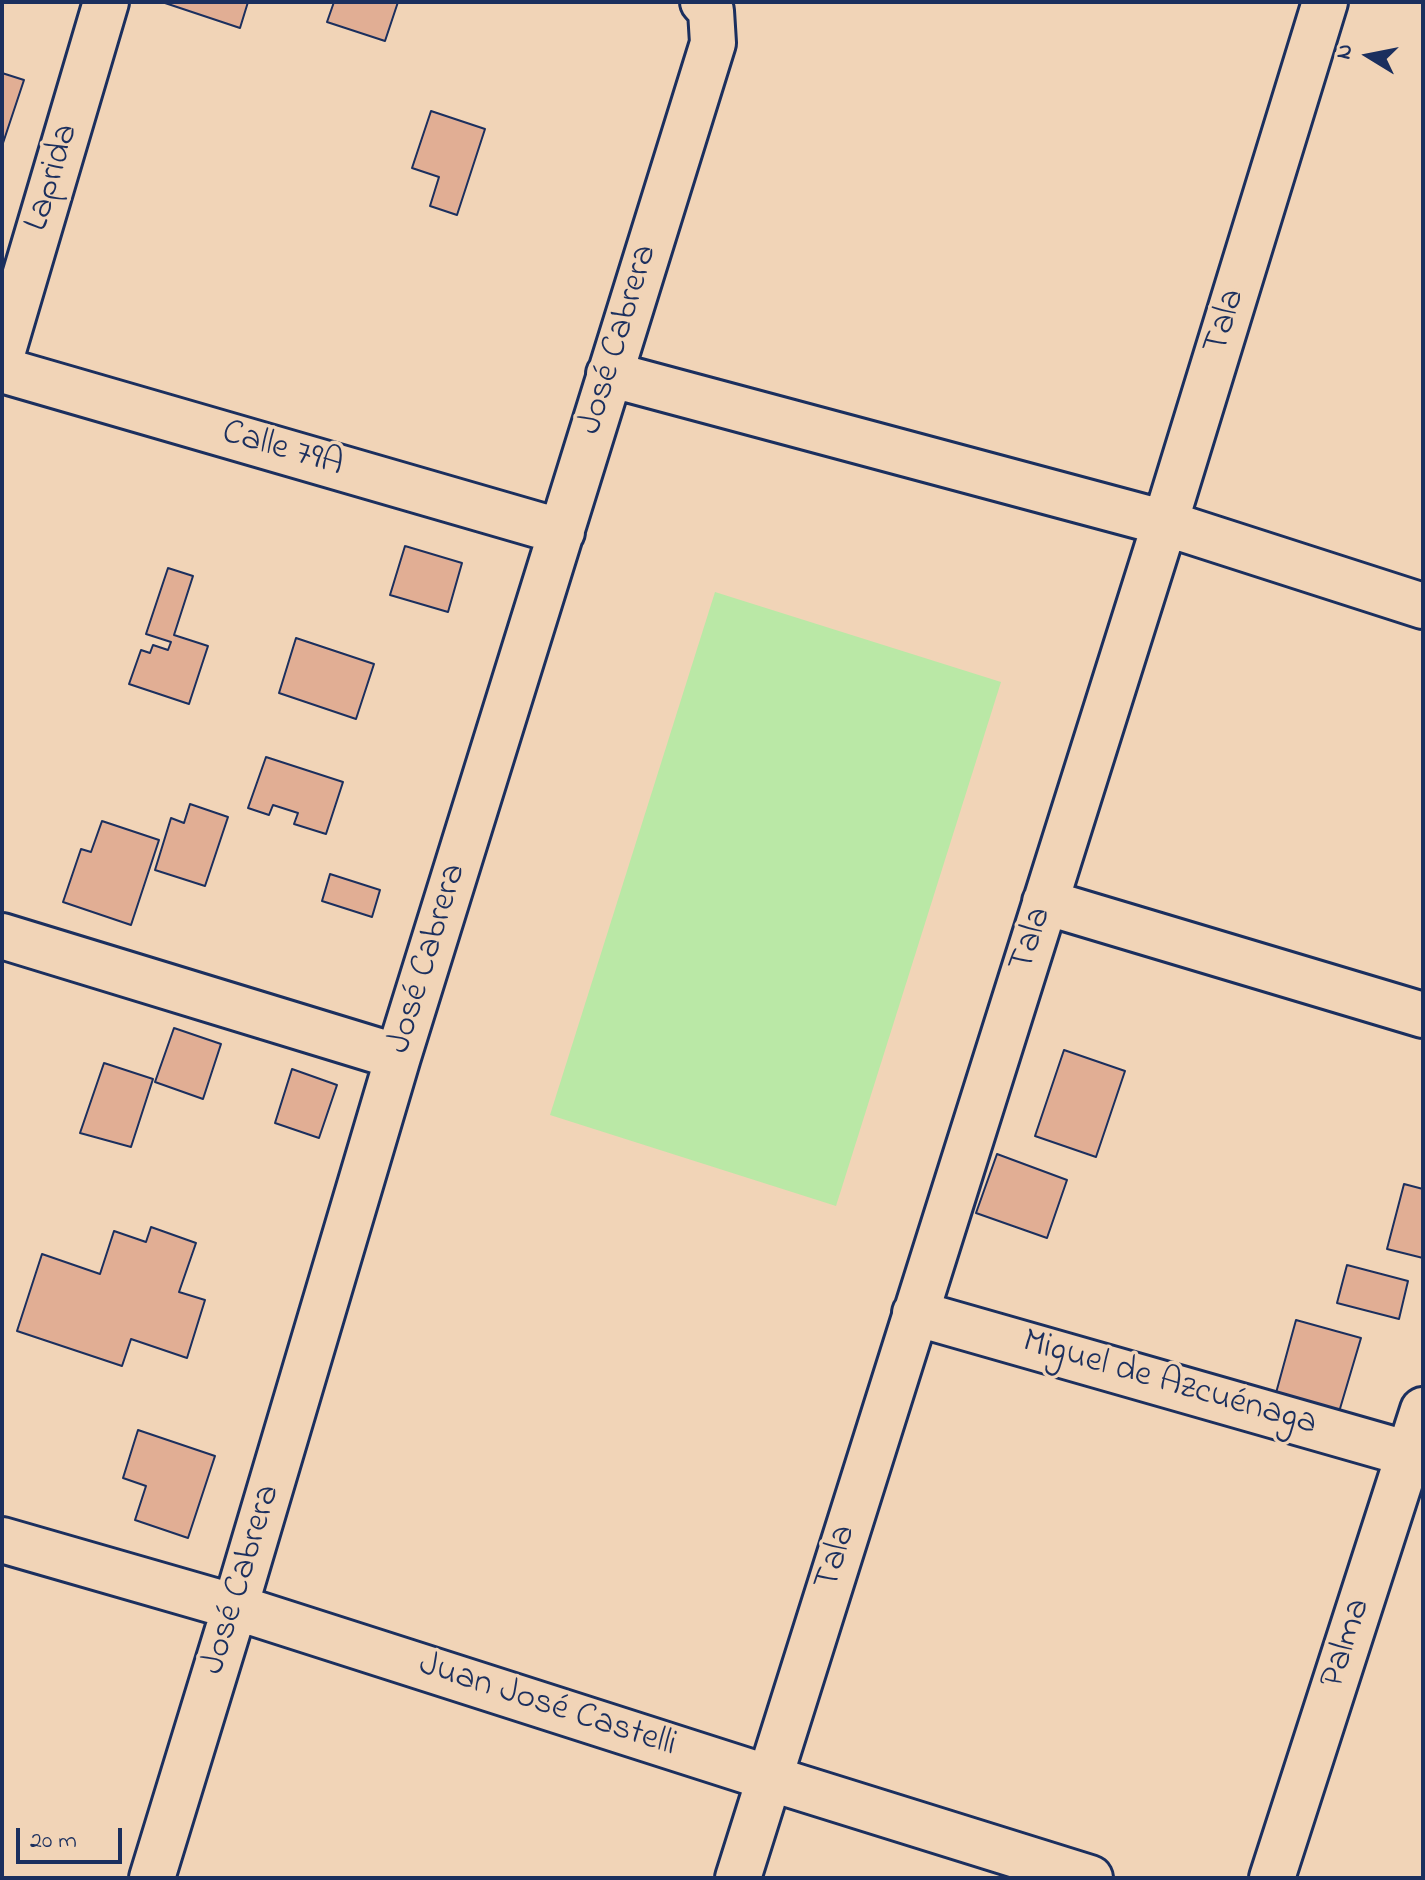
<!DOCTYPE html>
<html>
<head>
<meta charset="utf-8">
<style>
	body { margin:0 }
	#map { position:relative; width:1425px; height:1880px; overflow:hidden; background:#f1d4b7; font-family:"Indie Flower",sans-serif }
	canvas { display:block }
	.frame { position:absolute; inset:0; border:4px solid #1b2f5e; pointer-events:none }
	.north { position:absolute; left:1329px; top:16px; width:80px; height:80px; -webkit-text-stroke:6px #f1d4b7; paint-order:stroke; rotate:280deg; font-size:22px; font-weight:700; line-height:32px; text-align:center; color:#1b2f5e }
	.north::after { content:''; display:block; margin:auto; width:28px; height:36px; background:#1b2f5e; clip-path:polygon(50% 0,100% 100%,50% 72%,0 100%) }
	.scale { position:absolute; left:16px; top:1828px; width:106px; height:36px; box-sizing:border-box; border:4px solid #1b2f5e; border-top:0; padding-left:10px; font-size:24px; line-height:28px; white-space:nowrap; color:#1b2f5e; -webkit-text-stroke:6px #f1d4b7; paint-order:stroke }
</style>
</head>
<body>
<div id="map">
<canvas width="1425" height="1880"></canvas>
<div class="frame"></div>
<div class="north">N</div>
<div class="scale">20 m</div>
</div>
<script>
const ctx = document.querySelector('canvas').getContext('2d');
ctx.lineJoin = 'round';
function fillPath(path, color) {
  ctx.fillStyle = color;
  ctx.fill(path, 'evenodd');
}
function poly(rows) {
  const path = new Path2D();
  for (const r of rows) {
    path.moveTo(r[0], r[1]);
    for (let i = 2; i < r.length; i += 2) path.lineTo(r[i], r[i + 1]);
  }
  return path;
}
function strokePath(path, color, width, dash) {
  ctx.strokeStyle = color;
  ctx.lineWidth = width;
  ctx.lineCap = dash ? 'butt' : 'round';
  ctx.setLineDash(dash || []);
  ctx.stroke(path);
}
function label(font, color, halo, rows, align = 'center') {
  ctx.font = font + ' "Indie Flower",sans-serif';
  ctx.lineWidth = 7;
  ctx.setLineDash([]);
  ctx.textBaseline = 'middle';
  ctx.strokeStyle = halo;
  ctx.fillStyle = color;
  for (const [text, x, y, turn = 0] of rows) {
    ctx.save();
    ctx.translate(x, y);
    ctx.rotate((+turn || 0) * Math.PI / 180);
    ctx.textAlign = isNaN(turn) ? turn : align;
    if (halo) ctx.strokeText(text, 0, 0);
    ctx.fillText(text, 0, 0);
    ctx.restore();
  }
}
fillPath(poly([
	[715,592,1001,682,836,1206,550,1115]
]), '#bae8a6');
const building = poly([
	[162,2,248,2,240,28,162,2],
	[334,2,398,2,385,41,327,22,334,2],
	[2,73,24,80,2,146,2,73],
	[431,111,485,129,457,215,430,206,439,177,412,168,431,111],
	[405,546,462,563,448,612,390,595,405,546],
	[168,568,193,576,174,635,208,646,189,704,129,684,141,650,150,653,153,645,168,650,171,642,146,634,168,568],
	[296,638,374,664,356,719,279,693,296,638],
	[266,757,343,782,326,834,294,824,298,813,273,805,269,815,248,808,266,757],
	[190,804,228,817,205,886,155,870,171,818,184,823,190,804],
	[102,821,159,840,131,925,63,902,81,849,91,852,102,821],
	[330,874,380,890,372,917,322,901,330,874],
	[174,1028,221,1044,203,1099,155,1082,174,1028],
	[1064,1050,1125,1071,1096,1157,1035,1136,1064,1050],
	[104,1063,153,1079,131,1147,80,1133,104,1063],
	[292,1069,337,1085,319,1138,275,1123,292,1069],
	[997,1154,1067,1180,1047,1238,976,1213,997,1154],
	[1404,1184,1423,1189,1423,1258,1387,1249,1404,1184],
	[151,1227,196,1243,179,1292,205,1300,187,1358,131,1339,122,1366,17,1331,42,1254,100,1274,114,1231,146,1242,151,1227],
	[1347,1265,1408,1281,1399,1319,1337,1303,1347,1265],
	[1296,1320,1361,1338,1339,1412,1276,1393,1296,1320],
	[138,1430,215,1456,188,1538,135,1520,146,1486,123,1478,138,1430]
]);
fillPath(building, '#e1ae94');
strokePath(building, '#1b2f5e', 2);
const minor = poly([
	[2,354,106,2],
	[2,370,562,532],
	[609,374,1165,523,1423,606],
	[1045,902,1423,1015],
	[2,936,398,1057],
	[915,1313,1423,1458],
	[2,1540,235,1607,769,1778,1090,1878],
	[152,1878,235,1607,398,1057,713,43,711,11,703,2],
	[738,1878,1165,523,1325,2],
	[1272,1878,1423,1410]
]);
strokePath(minor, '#1b2f5e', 50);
strokePath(minor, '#f1d4b7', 44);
label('36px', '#1b2f5e', '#f1d4b7', [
	["Laprida",54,178,-73],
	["Tala",1227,322,-73],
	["José Cabrera",620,340,-73],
	["Calle 79A",282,451,16],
	["Tala",1033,940,-72],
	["José Cabrera",429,959,-73],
	["Miguel de Azcuénaga",1169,1385,16],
	["Tala",838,1558,-73],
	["José Cabrera",243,1580,-73],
	["Palma",1348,1644,-72],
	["Juan José Castelli",547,1707,18]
]);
</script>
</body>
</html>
